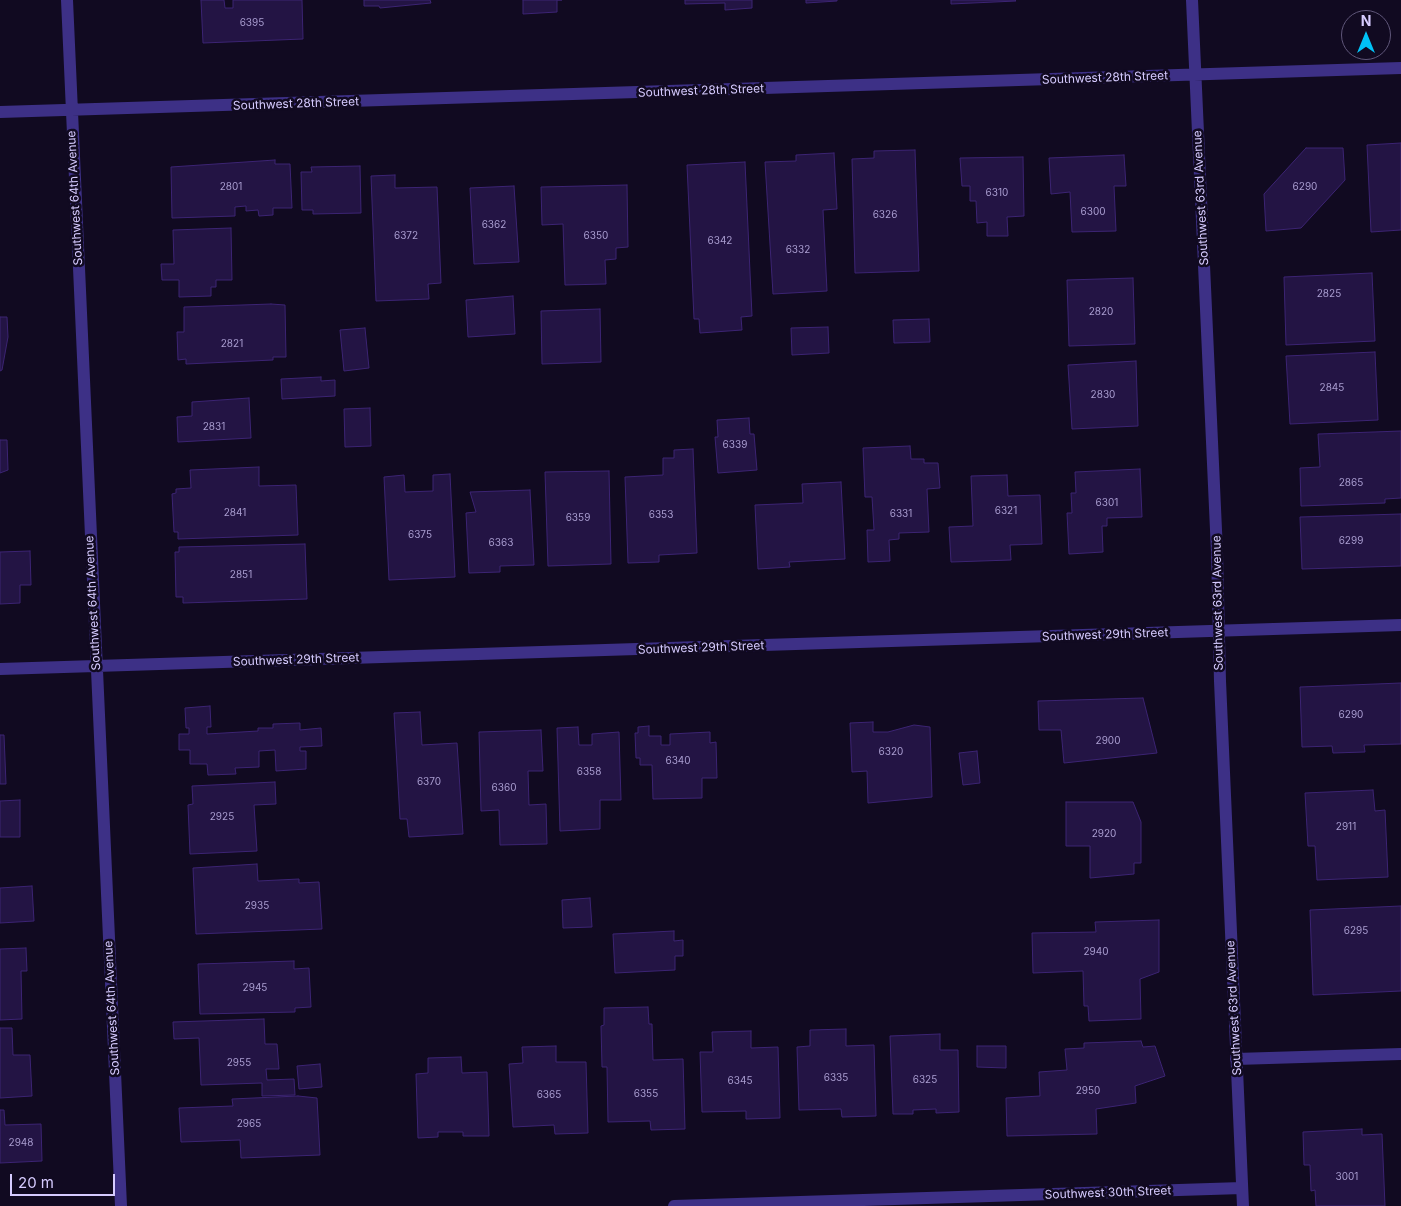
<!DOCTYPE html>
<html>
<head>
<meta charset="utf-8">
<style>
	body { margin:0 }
	#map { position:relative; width:1401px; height:1206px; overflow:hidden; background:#110a21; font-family:Inter,sans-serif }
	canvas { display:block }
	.north { position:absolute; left:1341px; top:10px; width:50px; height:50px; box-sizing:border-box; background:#110a21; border:1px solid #60577a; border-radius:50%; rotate:0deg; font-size:14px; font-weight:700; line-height:20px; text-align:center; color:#d6cbff }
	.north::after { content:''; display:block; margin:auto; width:18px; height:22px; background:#00c2f6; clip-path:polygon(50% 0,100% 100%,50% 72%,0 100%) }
	.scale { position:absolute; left:10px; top:1174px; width:105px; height:22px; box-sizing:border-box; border:2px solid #d6cbff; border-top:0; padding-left:6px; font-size:15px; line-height:18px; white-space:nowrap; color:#d6cbff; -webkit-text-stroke:4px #110a21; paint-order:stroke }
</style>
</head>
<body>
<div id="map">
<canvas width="1401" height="1206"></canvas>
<div class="north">N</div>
<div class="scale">20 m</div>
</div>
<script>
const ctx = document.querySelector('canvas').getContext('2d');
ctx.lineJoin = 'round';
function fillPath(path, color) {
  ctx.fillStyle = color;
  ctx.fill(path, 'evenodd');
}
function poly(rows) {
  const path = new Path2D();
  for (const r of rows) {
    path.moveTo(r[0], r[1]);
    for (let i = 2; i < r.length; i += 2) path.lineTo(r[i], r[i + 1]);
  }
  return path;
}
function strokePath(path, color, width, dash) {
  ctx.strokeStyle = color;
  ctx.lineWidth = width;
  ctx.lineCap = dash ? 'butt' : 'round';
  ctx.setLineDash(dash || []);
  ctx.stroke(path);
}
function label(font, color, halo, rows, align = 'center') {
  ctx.font = font + ' Inter,sans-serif';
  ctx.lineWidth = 5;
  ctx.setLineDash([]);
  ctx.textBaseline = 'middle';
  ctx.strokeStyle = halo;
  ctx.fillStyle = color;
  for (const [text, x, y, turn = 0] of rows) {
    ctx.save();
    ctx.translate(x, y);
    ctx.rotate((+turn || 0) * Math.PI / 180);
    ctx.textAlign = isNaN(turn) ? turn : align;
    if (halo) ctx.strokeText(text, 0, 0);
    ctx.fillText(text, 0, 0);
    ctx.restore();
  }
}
const building = poly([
	[201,0,224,0,225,8,233,8,233,0,302,0,303,39,203,43,201,0],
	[364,0,430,0,431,3,380,8,379,6,364,6,364,0],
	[523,0,562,0,557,0,557,12,523,14,523,0],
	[685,0,752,0,752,8,725,10,725,3,685,4,685,0],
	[806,0,837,0,837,1,806,3,806,0],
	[951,0,1015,0,1016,1,951,4,951,0],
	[1401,143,1401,230,1371,232,1367,145,1401,143],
	[1306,148,1343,148,1345,180,1301,228,1266,231,1264,194,1306,148],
	[915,150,919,271,855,273,852,159,874,158,874,151,915,150],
	[834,153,837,209,823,210,827,291,773,294,765,162,796,161,796,155,834,153],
	[1124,155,1126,186,1114,186,1116,231,1072,232,1070,192,1051,194,1049,158,1124,155],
	[1023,157,1024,216,1007,217,1008,236,987,236,987,222,977,223,976,201,970,201,970,186,962,186,960,158,1023,157],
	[275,160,275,164,290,164,292,208,273,208,273,215,259,216,258,210,246,211,246,206,235,207,235,216,172,218,171,167,275,160],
	[745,162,752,316,741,317,742,330,700,333,699,319,694,319,687,165,745,162],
	[360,166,361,213,313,214,313,210,302,210,301,172,312,172,311,167,360,166],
	[395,175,395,188,437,187,441,283,428,284,429,299,376,301,371,176,395,175],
	[627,185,628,247,616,248,616,259,605,260,606,284,565,285,563,224,542,225,541,187,627,185],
	[514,186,519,262,474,264,470,188,514,186],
	[231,228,232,280,216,280,216,287,211,287,211,296,179,297,179,280,162,280,161,264,174,264,173,230,231,228],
	[1372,273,1375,341,1286,345,1284,277,1372,273],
	[1133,278,1135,344,1069,346,1067,280,1133,278],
	[513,296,515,334,468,337,466,300,513,296],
	[271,304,285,305,286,357,273,357,273,360,186,364,186,359,178,360,177,332,184,332,184,307,271,304],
	[600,309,601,362,542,364,541,311,600,309],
	[0,317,7,317,8,337,2,370,0,371,0,317],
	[929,319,930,342,894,343,893,320,929,319],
	[828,327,829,353,792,355,791,328,828,327],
	[365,328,369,368,344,371,340,330,365,328],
	[1375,352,1378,420,1290,424,1286,356,1375,352],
	[1136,361,1138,426,1072,429,1068,365,1136,361],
	[321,377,321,381,335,380,335,396,282,399,281,379,321,377],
	[249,398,251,438,178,442,177,417,192,416,192,402,249,398],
	[370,408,371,446,345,447,344,409,370,408],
	[749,418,750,434,754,434,757,470,718,473,715,437,718,437,717,420,749,418],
	[1401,431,1401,498,1385,499,1385,503,1301,506,1300,468,1320,467,1318,434,1401,431],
	[0,440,7,440,8,470,0,473,0,440],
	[910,446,911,459,924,459,924,463,938,463,940,488,927,489,929,532,899,533,899,539,889,540,890,561,868,562,867,530,874,530,872,497,865,497,863,448,910,446],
	[693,449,697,553,659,555,659,562,628,563,625,477,663,475,663,458,674,458,674,450,693,449],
	[259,467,259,486,296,485,298,535,178,539,178,532,174,532,172,494,176,493,176,489,191,488,190,470,259,467],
	[1140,469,1142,517,1107,518,1107,526,1102,526,1103,552,1069,554,1067,513,1072,513,1071,493,1076,493,1075,472,1140,469],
	[609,471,611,564,548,566,545,472,609,471],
	[450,474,455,577,389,580,384,477,404,475,405,492,433,491,433,475,450,474],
	[1007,475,1008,496,1040,495,1042,544,1010,545,1011,560,951,562,949,527,973,526,971,476,1007,475],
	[841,482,845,559,789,562,790,567,758,569,755,505,803,503,802,484,841,482],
	[530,490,534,565,500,566,500,572,469,573,466,513,476,512,470,492,530,490],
	[1401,514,1401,566,1302,569,1300,517,1401,514],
	[305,544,307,599,183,603,183,597,176,597,175,552,179,552,179,547,305,544],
	[30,551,31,585,20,585,20,603,0,604,0,552,30,551],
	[1401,683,1401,744,1364,745,1365,752,1333,753,1332,746,1302,747,1300,687,1401,683],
	[1143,698,1157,753,1064,763,1061,730,1039,730,1038,701,1143,698],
	[210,706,211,727,207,727,207,734,258,731,258,728,273,728,273,724,300,723,300,730,321,728,322,746,300,747,300,751,306,751,306,769,276,771,275,750,259,751,259,767,235,768,236,774,208,775,207,764,190,764,190,750,179,750,179,734,189,734,189,728,186,728,185,708,210,706],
	[420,712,422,745,457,743,463,834,409,837,407,819,400,819,394,713,420,712],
	[873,722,873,732,888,732,914,725,930,727,932,797,868,803,867,771,852,772,850,723,873,722],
	[649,726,649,736,661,736,661,745,670,745,670,734,710,732,710,743,716,742,717,778,702,778,702,798,653,799,652,765,640,765,640,758,636,758,635,733,638,733,638,727,649,726],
	[578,727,579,745,592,745,592,734,619,732,621,800,600,800,600,829,560,831,557,728,578,727],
	[541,730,543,771,528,771,529,805,546,804,547,844,500,845,499,810,481,811,479,732,541,730],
	[0,735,4,735,6,784,0,784,0,735],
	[977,751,980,783,963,785,959,753,977,751],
	[275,782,276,804,254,805,257,851,190,854,188,805,193,804,192,786,275,782],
	[1373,790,1375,811,1385,810,1388,877,1317,880,1315,846,1308,846,1305,793,1373,790],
	[20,800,20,837,0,837,0,801,20,800],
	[1066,802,1133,802,1141,822,1141,863,1134,863,1134,874,1090,878,1090,846,1066,846,1066,802],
	[257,864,258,881,299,879,299,883,319,882,322,929,196,934,193,868,257,864],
	[32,886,34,921,0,923,0,888,32,886],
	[590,898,592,927,563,928,562,900,590,898],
	[1401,906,1401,991,1313,995,1310,910,1401,906],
	[1159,920,1159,972,1140,979,1141,1019,1089,1021,1088,1006,1084,1006,1083,971,1033,973,1032,933,1096,932,1095,922,1159,920],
	[674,931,674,941,683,940,683,956,675,956,675,970,615,973,613,934,674,931],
	[26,948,27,971,21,971,22,1019,0,1020,0,949,26,948],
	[294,961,294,969,309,968,311,1007,295,1008,295,1012,200,1014,198,964,294,961],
	[648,1007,649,1024,652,1024,653,1060,683,1059,685,1129,651,1130,650,1121,608,1122,607,1067,602,1067,601,1026,604,1025,604,1008,648,1007],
	[264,1019,265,1044,277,1044,279,1069,266,1069,267,1080,294,1079,295,1095,262,1096,262,1083,201,1085,199,1038,174,1039,173,1022,264,1019],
	[0,1028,12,1028,13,1055,30,1055,32,1096,0,1098,0,1028],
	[846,1029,846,1046,874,1045,876,1116,842,1117,841,1109,799,1110,797,1047,810,1046,810,1030,846,1029],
	[751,1031,751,1048,778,1047,780,1118,746,1119,746,1111,702,1112,700,1052,713,1052,712,1032,751,1031],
	[940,1034,940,1050,958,1050,959,1112,936,1113,936,1109,913,1110,913,1114,893,1114,890,1036,940,1034],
	[1141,1041,1143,1047,1155,1046,1165,1076,1135,1086,1136,1103,1096,1109,1097,1134,1007,1136,1006,1098,1040,1096,1039,1072,1067,1070,1065,1049,1084,1048,1084,1043,1141,1041],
	[556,1046,556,1062,586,1062,588,1133,555,1134,554,1125,513,1127,509,1064,523,1063,522,1047,556,1046],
	[977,1046,1006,1046,1006,1068,977,1067,977,1046],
	[461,1057,462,1073,487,1072,489,1136,463,1136,463,1132,438,1132,438,1137,418,1138,416,1074,428,1073,428,1058,461,1057],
	[320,1064,322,1087,299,1089,297,1066,320,1064],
	[298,1096,317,1098,320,1155,241,1158,240,1140,181,1142,179,1108,233,1106,232,1099,298,1096],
	[0,1110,4,1110,5,1125,41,1124,42,1161,0,1163,0,1110],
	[1362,1129,1362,1135,1382,1134,1385,1206,1316,1206,1315,1190,1311,1191,1310,1165,1304,1165,1303,1132,1362,1129]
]);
fillPath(building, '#231444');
strokePath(building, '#3c2473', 1);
strokePath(poly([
	[67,0,121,1206],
	[1192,0,1217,552,1220,681,1243,1206],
	[0,112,1401,68],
	[0,669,1401,625],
	[1236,1059,1401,1054],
	[674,1206,1242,1188]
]), '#3d3086', 12);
label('10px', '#a99dd0', null, [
	["6395",252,23],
	["2801",231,187],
	["6290",1305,187],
	["6310",997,193],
	["6300",1093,212],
	["6326",885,215],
	["6362",494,225],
	["6372",406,236],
	["6350",596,236],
	["6342",720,241],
	["6332",798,250],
	["2825",1329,294],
	["2820",1101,312],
	["2821",232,344],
	["2845",1332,388],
	["2830",1103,395],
	["2831",214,427],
	["6339",735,445],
	["2865",1351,483],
	["6301",1107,503],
	["6321",1006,511],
	["2841",235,513],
	["6331",901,514],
	["6353",661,515],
	["6359",578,518],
	["6375",420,535],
	["6299",1351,541],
	["6363",501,543],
	["2851",241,575],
	["6290",1351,715],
	["2900",1108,741],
	["6320",891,752],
	["6340",678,761],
	["6358",589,772],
	["6370",429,782],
	["6360",504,788],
	["2925",222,817],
	["2911",1346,827],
	["2920",1104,834],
	["2935",257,906],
	["6295",1356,931],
	["2940",1096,952],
	["2945",255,988],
	["2955",239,1063],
	["6335",836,1078],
	["6325",925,1080],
	["6345",740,1081],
	["2950",1088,1091],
	["6355",646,1094],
	["6365",549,1095],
	["2965",249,1124],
	["2948",21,1143],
	["3001",1347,1177]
]);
label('12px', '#d6cbff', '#110a21', [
	["Southwest 28th Street",1105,78,-2],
	["Southwest 28th Street",701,91,-2],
	["Southwest 28th Street",296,104,-2],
	["Southwest 64th Avenue",75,198,-93],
	["Southwest 63rd Avenue",1201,198,-93],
	["Southwest 64th Avenue",93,603,-93],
	["Southwest 63rd Avenue",1218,603,-91],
	["Southwest 29th Street",1105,635,-2],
	["Southwest 29th Street",701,648,-2],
	["Southwest 29th Street",296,660,-2],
	["Southwest 64th Avenue",112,1008,-93],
	["Southwest 63rd Avenue",1234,1008,-93],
	["Southwest 30th Street",1108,1193,-2]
]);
</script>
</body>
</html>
